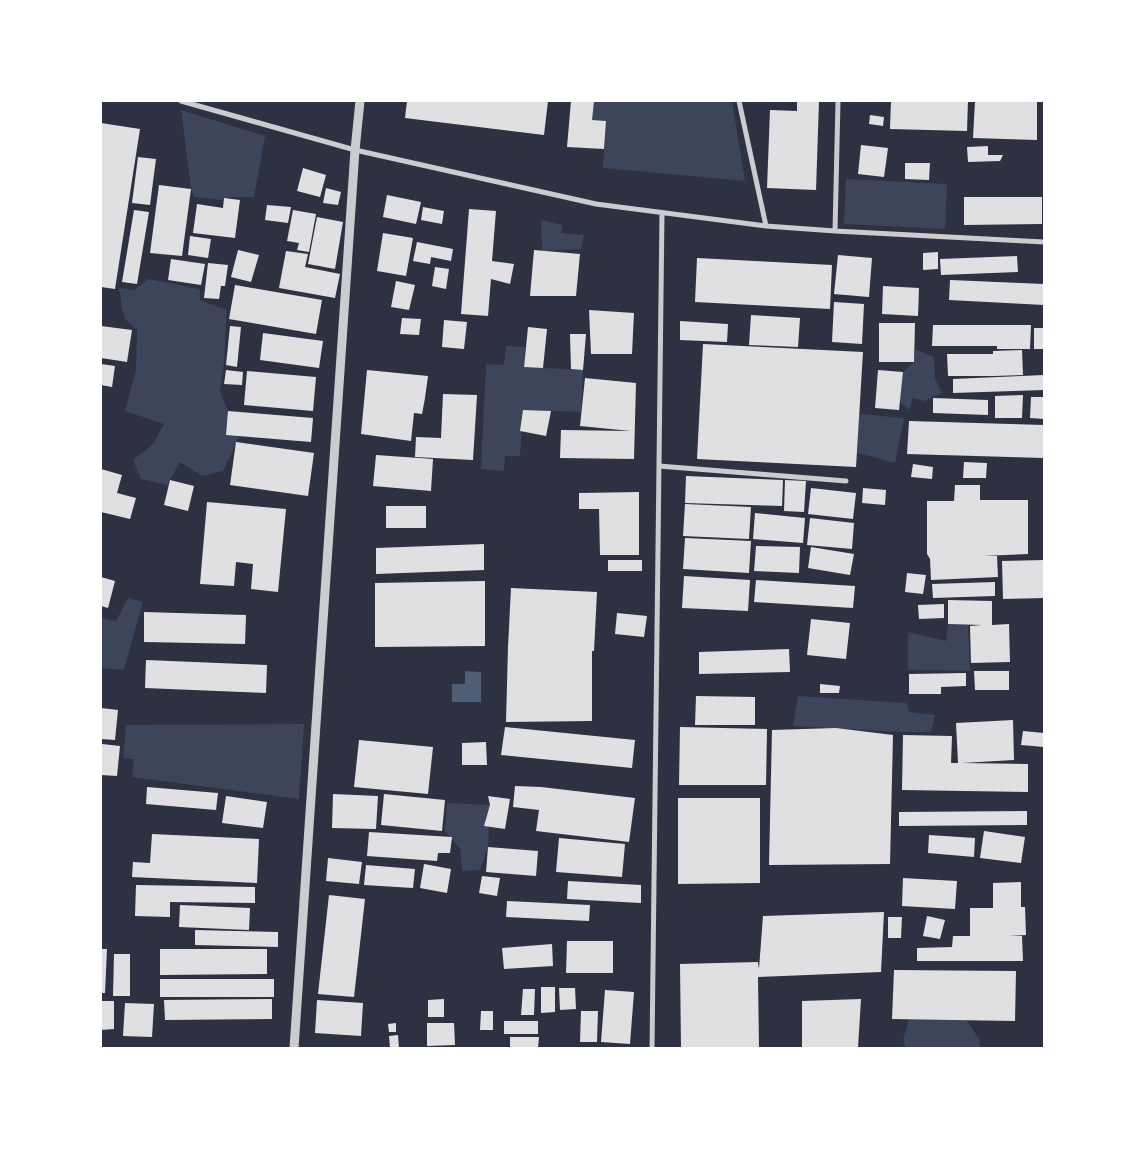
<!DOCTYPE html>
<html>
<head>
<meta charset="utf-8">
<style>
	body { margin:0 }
	#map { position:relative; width:1145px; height:1149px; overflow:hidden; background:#2d3142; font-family:Jost,sans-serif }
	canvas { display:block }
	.frame { position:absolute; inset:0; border:102px solid #fff; pointer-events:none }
</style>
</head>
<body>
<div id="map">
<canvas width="1145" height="1149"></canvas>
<div class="frame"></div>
</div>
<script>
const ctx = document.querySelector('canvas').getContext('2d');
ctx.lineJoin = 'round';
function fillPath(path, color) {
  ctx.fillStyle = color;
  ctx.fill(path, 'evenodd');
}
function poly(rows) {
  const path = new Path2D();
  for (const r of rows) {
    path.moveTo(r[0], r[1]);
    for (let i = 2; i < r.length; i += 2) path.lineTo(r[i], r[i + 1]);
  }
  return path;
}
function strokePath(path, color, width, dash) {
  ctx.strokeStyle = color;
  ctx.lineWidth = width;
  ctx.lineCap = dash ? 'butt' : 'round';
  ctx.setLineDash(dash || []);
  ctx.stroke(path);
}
fillPath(poly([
	[590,101,732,101,745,181,603,168,606,121,590,120],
	[181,110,265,136,254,197,228,197,221,200,194,197,191,189],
	[846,179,947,184,945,229,844,224],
	[541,220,563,225,561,233,584,235,581,249,542,251],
	[148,279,200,289,200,300,227,310,224,363,220,392,239,437,223,471,202,476,180,462,167,485,141,479,133,460,153,444,164,424,125,411,136,370,137,330,126,320,122,310,119,288,134,290],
	[506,346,525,347,524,367,583,370,581,412,523,410,520,456,505,456,504,471,481,469,486,364,504,365],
	[915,349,934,357,935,378,942,393,924,401,913,398,909,410,900,402,903,372,914,362],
	[859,414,904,418,895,463,857,453],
	[128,598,143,602,124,670,101,668,101,618,116,621],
	[948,624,968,625,970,671,908,670,908,632,946,641],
	[798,696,906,703,910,712,935,715,931,732,901,732,793,726],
	[304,724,299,799,132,777,134,759,123,758,126,725],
	[447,803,490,805,488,847,480,870,462,871,460,849,445,831],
	[909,1019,966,1020,980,1040,979,1048,906,1048,903,1040]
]), '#3c4559');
fillPath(poly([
	[465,671,481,672,481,702,452,702,452,684,465,684]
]), '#4f5d75');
fillPath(poly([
	[407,101,548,101,544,135,405,118],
	[571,101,594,101,592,120,606,121,604,149,567,147],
	[797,101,819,101,816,190,767,188,770,110,797,111],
	[891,101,968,101,967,131,890,129],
	[975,101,1037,101,1037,140,973,138],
	[870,115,884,117,883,126,869,124],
	[101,123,140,129,115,289,101,287],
	[861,145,888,148,884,177,858,174],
	[988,146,988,155,1003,155,1000,161,968,162,967,147],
	[138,157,156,159,150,205,132,203],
	[905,163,930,163,929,180,905,179],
	[303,168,326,175,320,197,297,191],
	[159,185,191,189,182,256,150,253],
	[326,188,341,192,338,205,323,203],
	[387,195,421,202,416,224,383,217],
	[964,197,1042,197,1042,224,964,225],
	[224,198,240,200,235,238,193,233,197,204,223,208],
	[267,205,291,207,288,223,265,220],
	[423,207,444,211,442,224,421,220],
	[469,209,496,211,492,261,514,264,510,284,491,279,488,316,461,314],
	[134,210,149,212,137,284,122,282],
	[293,210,316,214,309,252,297,250,299,243,287,241],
	[317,217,343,222,335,269,308,264],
	[383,233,413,238,406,276,377,271],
	[190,236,211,239,208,258,188,255],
	[417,242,453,249,451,261,431,257,430,264,413,261],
	[238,250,259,255,251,282,231,277],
	[534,250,580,254,576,296,530,296],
	[286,251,308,254,305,267,340,274,335,298,279,288],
	[938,252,938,269,923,270,923,253],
	[838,255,872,258,869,297,834,294],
	[1017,256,1018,272,941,275,940,259],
	[697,258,832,265,830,309,695,302],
	[171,259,205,264,201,285,168,280],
	[208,263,228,265,225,286,221,286,219,299,204,298],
	[435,267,449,269,446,289,432,286],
	[950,280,1044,284,1044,305,949,300],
	[396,281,415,285,409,310,391,307],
	[235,285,322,300,316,334,229,319],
	[883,286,919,288,918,316,882,314],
	[834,302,864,304,862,344,832,342],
	[589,310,634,313,632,354,591,354],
	[751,315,800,318,798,347,749,345],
	[402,318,421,319,419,335,400,334],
	[444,320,467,322,464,349,442,347],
	[680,321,728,324,727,342,680,340],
	[879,323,915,323,914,362,879,362],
	[933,325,1031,325,1030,349,997,349,997,346,932,346],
	[101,326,132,330,127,362,101,358],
	[230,326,241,327,237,367,226,365],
	[528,327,547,329,543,368,524,367],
	[1034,328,1044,328,1044,349,1034,349],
	[263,333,323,341,319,368,260,360],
	[570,334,586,334,583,370,571,369],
	[703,344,863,352,856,467,697,459],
	[1022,350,1023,375,994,376,948,376,947,354,993,354,993,351],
	[101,364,115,366,112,387,101,385],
	[226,370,243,372,242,385,224,384],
	[367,370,428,376,425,398,422,414,414,413,411,441,361,434],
	[878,370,903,372,899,410,875,408],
	[247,371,316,377,313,411,244,405],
	[1044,375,1044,390,953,393,953,379],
	[585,378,636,383,634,459,560,458,561,430,631,431,580,426],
	[443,394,477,395,473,460,415,457,416,437,441,438],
	[1023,395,1022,418,995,418,995,396],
	[1031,397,1044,397,1044,419,1030,418],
	[933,398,988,400,988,415,933,413],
	[523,410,551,411,546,436,520,431],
	[228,411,313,418,311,442,226,435],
	[909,421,1044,425,1044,458,907,454],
	[236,442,314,453,308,496,230,485],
	[376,455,433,459,431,491,373,486],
	[964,462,987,463,986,478,963,478],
	[913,464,933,467,932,479,911,477],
	[101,469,122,475,117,493,136,498,130,519,101,512],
	[686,476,783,480,782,506,685,503],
	[170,480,194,486,188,511,164,505],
	[785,480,806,481,804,512,784,511],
	[955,485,980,485,980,500,1028,500,1028,554,983,556,997,556,998,577,931,580,930,559,927,554,927,501,954,501],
	[811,488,856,493,853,519,808,514],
	[863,488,886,490,885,505,862,503],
	[639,492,639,555,600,555,599,509,579,509,579,493],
	[207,502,286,509,278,592,251,589,253,564,236,562,234,586,200,584],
	[685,504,751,507,749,539,683,536],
	[386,506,426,506,426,528,386,528],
	[755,513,805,518,803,543,753,539],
	[810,518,854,523,852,549,807,545],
	[685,538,751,541,749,573,683,569],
	[484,544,484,570,376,574,376,548],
	[756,546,800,547,799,573,754,571],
	[811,547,854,554,850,575,808,568],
	[608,560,642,560,642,571,608,571],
	[1044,560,1044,598,1003,599,1002,561],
	[907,573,926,575,923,594,905,592],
	[684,576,750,580,748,611,682,608],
	[101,577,115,581,108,608,101,606],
	[756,580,855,586,853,608,754,602],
	[485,581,485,646,375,647,375,583],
	[995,582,995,596,933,598,932,584],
	[511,588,597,592,594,651,592,651,592,721,506,722,508,647],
	[948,600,992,601,992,625,1009,624,1010,662,971,663,970,626,982,625,948,624],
	[944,604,944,618,919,619,918,605],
	[144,612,246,615,245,644,144,642],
	[617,613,647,616,644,637,615,634],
	[811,619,850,623,846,659,807,655],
	[789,649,790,672,699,674,699,652],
	[146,660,267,665,266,693,145,688],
	[974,671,1009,671,1009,690,975,690],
	[966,673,966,686,941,687,941,694,909,694,909,674],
	[820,684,840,686,839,693,820,693],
	[696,696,755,697,755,725,695,725],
	[101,708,118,710,115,740,101,739],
	[1013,720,1014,760,962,763,1028,764,1028,792,902,790,903,735,952,736,951,763,958,763,956,723],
	[505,727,635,740,632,768,501,755],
	[680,727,767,729,766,785,679,785],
	[836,728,893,735,890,864,769,865,772,730],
	[1023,731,1044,733,1044,747,1021,745],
	[359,740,433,747,428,794,354,787],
	[486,742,487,765,462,765,462,743],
	[102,744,120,746,117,776,101,775],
	[515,786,541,787,635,798,629,842,536,831,539,810,513,807],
	[147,787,218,793,216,810,146,804],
	[333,794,378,796,376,829,332,828],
	[384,794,445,800,442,831,381,825],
	[226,796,267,802,263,828,222,823],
	[488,796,510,799,505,829,484,826,490,805],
	[678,798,760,798,760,883,678,884],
	[1027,811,1027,825,899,826,899,812],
	[984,831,1025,837,1021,863,980,858],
	[369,832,452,837,450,853,438,853,437,861,367,856],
	[152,834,259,839,257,883,132,877,133,862,150,863],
	[929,835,975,838,974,857,928,853],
	[559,838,625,844,622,877,556,872],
	[488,847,538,851,536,876,486,872],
	[328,858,362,862,359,884,326,881],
	[424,864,451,869,447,893,420,888],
	[366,865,415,869,413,888,364,885],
	[482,876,500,878,497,896,479,893],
	[903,878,957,881,955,909,902,906],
	[568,881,641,885,641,903,567,899],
	[1021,882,1021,907,1025,907,1026,935,1009,936,1022,936,1023,961,917,961,917,948,952,947,953,936,970,936,970,908,993,908,993,883],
	[136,885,255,887,255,903,170,902,170,917,135,916],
	[329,895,365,899,354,997,318,994],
	[507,901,590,905,589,921,506,917],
	[180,905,250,908,249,930,179,927],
	[884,912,881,972,758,977,759,1048,681,1048,680,964,758,962,759,969,763,916],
	[927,916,945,920,940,939,923,936],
	[888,917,902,917,901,938,888,938],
	[195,930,278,932,278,947,195,945],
	[567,941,613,941,613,973,566,973],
	[552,944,553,966,504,969,502,948],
	[101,949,107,949,105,993,101,993],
	[160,949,267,949,267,974,160,975],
	[114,954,130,954,130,996,113,996],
	[894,970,1016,971,1015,1021,892,1019],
	[160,979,274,979,274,997,160,997],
	[541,987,555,987,555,1012,541,1013],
	[559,988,575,988,576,1009,560,1010],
	[523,989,535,989,534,1015,521,1015],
	[605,990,634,992,630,1044,601,1042],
	[272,999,272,1019,165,1020,164,1000],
	[444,999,444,1017,428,1017,428,1000],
	[861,999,858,1048,802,1048,802,1001],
	[317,1000,363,1003,361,1036,315,1033],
	[101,1001,114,1001,114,1029,101,1030],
	[125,1003,154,1004,152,1037,123,1036],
	[481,1011,493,1011,493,1030,480,1030],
	[581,1011,598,1011,597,1042,580,1042],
	[504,1021,538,1021,538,1034,504,1034],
	[396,1023,396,1032,389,1032,388,1024],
	[427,1023,454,1023,455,1045,427,1046],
	[398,1035,399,1048,390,1048,389,1036],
	[510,1037,539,1037,538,1048,510,1048]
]), '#e0e0e3');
strokePath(poly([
	[181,101,355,150,596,204,766,226,835,231,1044,242],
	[739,101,766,226],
	[835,231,838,101],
	[659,466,846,481],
	[652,1048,662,213]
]), '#caccd0', 5);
strokePath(poly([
	[294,1048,355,150,360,101]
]), '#caccd0', 9);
</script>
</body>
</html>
